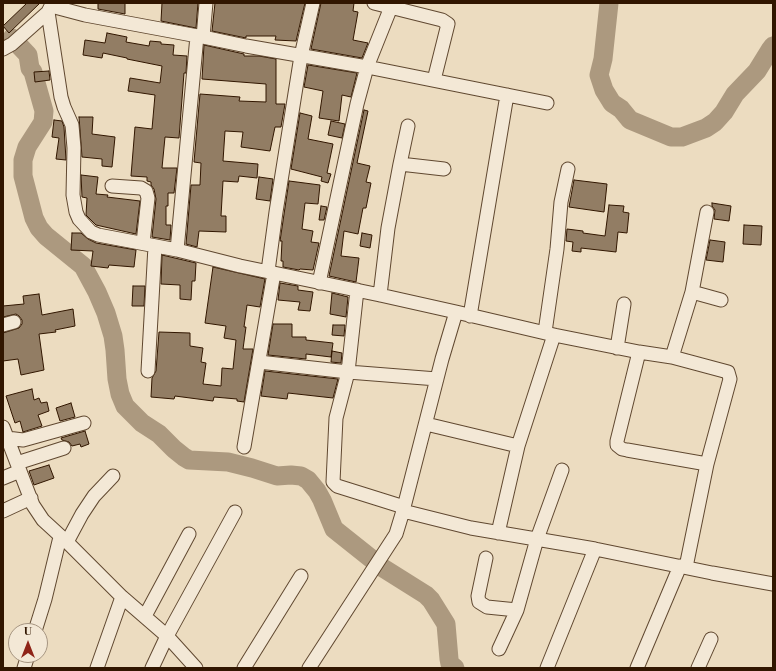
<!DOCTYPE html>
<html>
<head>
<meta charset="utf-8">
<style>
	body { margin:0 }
	#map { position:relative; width:776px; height:671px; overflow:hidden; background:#ecdcc0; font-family:"Libre Bodoni",serif }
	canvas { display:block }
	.frame { position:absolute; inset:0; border:4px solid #311600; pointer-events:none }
	.north { position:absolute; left:8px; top:623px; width:40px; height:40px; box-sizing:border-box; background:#f3e8d6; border:1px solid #a59480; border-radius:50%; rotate:0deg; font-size:11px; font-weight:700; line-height:16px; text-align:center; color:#311600 }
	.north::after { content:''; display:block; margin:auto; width:14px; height:18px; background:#8f2418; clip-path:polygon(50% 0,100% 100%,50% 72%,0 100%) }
</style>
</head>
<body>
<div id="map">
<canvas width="776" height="671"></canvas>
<div class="frame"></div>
<div class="north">U</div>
</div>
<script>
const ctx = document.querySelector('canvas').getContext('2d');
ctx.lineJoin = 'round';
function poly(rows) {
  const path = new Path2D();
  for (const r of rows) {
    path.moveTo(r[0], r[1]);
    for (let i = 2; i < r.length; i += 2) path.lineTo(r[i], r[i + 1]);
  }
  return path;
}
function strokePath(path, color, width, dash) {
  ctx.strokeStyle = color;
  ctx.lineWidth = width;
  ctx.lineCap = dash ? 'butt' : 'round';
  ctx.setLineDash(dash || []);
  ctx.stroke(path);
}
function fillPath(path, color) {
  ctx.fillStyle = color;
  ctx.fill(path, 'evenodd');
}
strokePath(poly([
	[609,3,603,59,599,75,604,90,612,103,621,109,630,120,671,137,682,137,706,128,715,122,724,112,735,94,757,71,770,50,773,46],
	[12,38,28,55,30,68,33,72,44,111,43,122,27,147,23,160,23,176,34,218,39,228,46,236,83,266,97,292,106,313,113,336,115,350,117,379,120,394,125,406,142,423,159,434,174,449,184,457,189,460,228,462,252,468,277,476,291,475,301,476,308,480,317,491,322,500,334,529,383,568,426,595,431,600,446,624,449,659,450,664,455,668]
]), '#ac997f', 19);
const building = poly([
	[27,3,40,3,9,33,3,26,27,3],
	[98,3,125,3,125,14,98,9,98,3],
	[162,3,198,3,196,28,161,21,162,3],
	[215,3,305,3,296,41,275,40,276,36,246,36,246,38,212,31,215,3],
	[321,3,354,3,353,11,358,12,353,40,368,43,362,58,311,49,321,3],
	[107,33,127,37,126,42,149,46,150,41,161,42,161,44,174,45,173,55,187,56,186,73,184,73,179,138,165,137,162,168,177,168,174,193,168,193,168,206,166,206,166,225,171,225,170,240,152,237,156,199,154,189,151,185,151,182,147,181,147,177,131,176,135,127,152,129,155,95,128,91,130,78,160,83,162,66,127,59,127,58,103,53,102,58,83,55,85,40,105,43,107,33],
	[204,45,244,54,244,56,259,56,276,59,276,104,285,104,281,127,275,127,270,151,241,147,243,132,225,131,223,161,258,164,257,178,239,176,238,182,223,181,221,216,226,216,226,232,199,231,197,247,186,244,191,185,200,185,201,163,194,162,200,94,240,97,239,101,266,102,266,84,202,79,204,45],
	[308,65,357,73,351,97,342,95,339,121,319,118,323,91,304,87,308,65],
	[49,71,50,80,35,82,34,72,49,71],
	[364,110,368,111,357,163,370,166,366,182,371,183,366,208,363,208,358,234,344,231,341,256,359,258,356,282,329,276,364,110],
	[300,113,312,116,308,139,333,144,327,173,331,174,328,183,321,181,322,177,291,169,300,113],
	[79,117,93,117,92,134,115,137,112,167,102,166,102,159,82,157,79,117],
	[54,120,62,121,64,127,66,160,56,159,59,138,52,137,54,120],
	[331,121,345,124,342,138,328,135,331,121],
	[81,175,98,177,96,194,108,195,107,197,140,201,136,234,96,225,86,215,87,198,82,197,81,175],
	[259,177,273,179,270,201,256,199,259,177],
	[574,180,607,184,604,212,569,207,574,180],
	[289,181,320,185,318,204,305,203,302,229,313,231,311,242,319,243,313,270,300,269,299,270,283,267,283,261,281,261,282,241,280,241,289,181],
	[712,203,731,206,729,221,714,219,715,210,712,206,712,203],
	[609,205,624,206,623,212,629,213,627,233,618,232,616,252,581,248,581,252,572,251,573,242,566,241,567,229,583,231,583,233,605,236,609,205],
	[321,206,327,207,324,220,319,220,321,206],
	[744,225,762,226,761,245,743,244,744,225],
	[72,233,81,233,88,239,96,243,136,250,134,267,109,265,108,268,91,266,93,251,71,250,72,233],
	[362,233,372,235,370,248,360,246,362,233],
	[710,240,725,242,723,262,706,260,710,240],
	[162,255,196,263,195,281,192,281,191,300,180,299,180,285,161,284,162,255],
	[213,267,265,279,260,307,247,305,244,327,246,327,243,349,253,349,244,402,237,401,237,399,214,397,213,401,175,396,174,399,151,397,152,378,156,371,159,332,190,333,190,346,203,348,201,362,206,363,203,384,221,386,222,368,233,369,236,340,224,338,226,326,205,323,213,267],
	[280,283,298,286,298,290,313,292,310,311,298,310,300,302,278,300,280,283],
	[133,286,145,286,144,306,132,306,133,286],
	[332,293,348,297,346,317,330,314,332,293],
	[39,294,42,315,73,309,75,326,55,330,56,332,39,334,44,370,21,375,18,359,3,361,3,333,19,328,22,324,22,320,19,316,16,314,3,317,3,306,24,304,23,296,39,294],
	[273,324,292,324,292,337,306,337,306,340,333,343,331,357,306,354,306,359,268,355,273,324],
	[333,325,345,325,344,336,332,335,333,325],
	[332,351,342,353,341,363,331,362,332,351],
	[265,371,338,379,333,398,288,393,287,399,261,396,265,371],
	[32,389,34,400,39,398,41,403,47,402,49,411,38,415,42,426,23,432,20,421,15,423,6,396,32,389],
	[71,403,75,417,60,421,56,408,71,403],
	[85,431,89,444,81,447,80,444,72,446,69,442,62,440,61,438,85,431],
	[49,465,54,478,34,485,29,471,49,465]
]);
fillPath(building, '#927d64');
strokePath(building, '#311600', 1);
const minor = poly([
	[374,3,442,20,448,24,434,80],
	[51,6,85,15,203,37,246,46,367,67,547,103],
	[48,12,61,97,64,107,72,125,74,148,73,195,76,212,79,219,91,232,98,235,177,250],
	[197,36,177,250,240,266,380,295,456,312,442,359,403,511,396,534,309,668],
	[203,37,206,3],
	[3,49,12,44,48,12,51,6],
	[400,164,444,169],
	[112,186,141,188,146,191,148,198,143,243],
	[268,271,276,212,301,56,313,3],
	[319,283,357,104,367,67,391,7],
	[357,290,348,372,336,418,333,482,337,486,404,507],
	[692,292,721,300],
	[380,295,388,228,400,164,408,126],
	[456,312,554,335,639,352,672,357,728,372,730,379,707,464,686,567],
	[470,316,507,95],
	[3,325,14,322],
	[545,332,557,249,561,202,568,169],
	[617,348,624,304],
	[639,352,617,441,617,445,622,449,627,450,707,464],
	[672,357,692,292,707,212],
	[259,362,348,372,437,379],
	[148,371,155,246],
	[426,424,518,446,554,335],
	[3,427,33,505,43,520,67,542,122,597,167,636,196,668],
	[7,438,23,440,84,423],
	[244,447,274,273],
	[17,463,64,448],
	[3,478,20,471],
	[3,511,31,498],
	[403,511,471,528,595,549,712,573,773,584],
	[498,533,518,446],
	[67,542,82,514,94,496,113,476],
	[486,558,478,596,479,602,487,607,517,610],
	[145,616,189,534],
	[35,631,45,599,60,537],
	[499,649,517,610,537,539,562,470],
	[24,668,28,655],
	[97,668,122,597],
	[152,668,167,636,235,512],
	[244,668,301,576],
	[547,668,595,549],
	[637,668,680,566],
	[698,668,711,639]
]);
strokePath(minor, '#604830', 15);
strokePath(minor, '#f3e8d6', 13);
</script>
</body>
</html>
